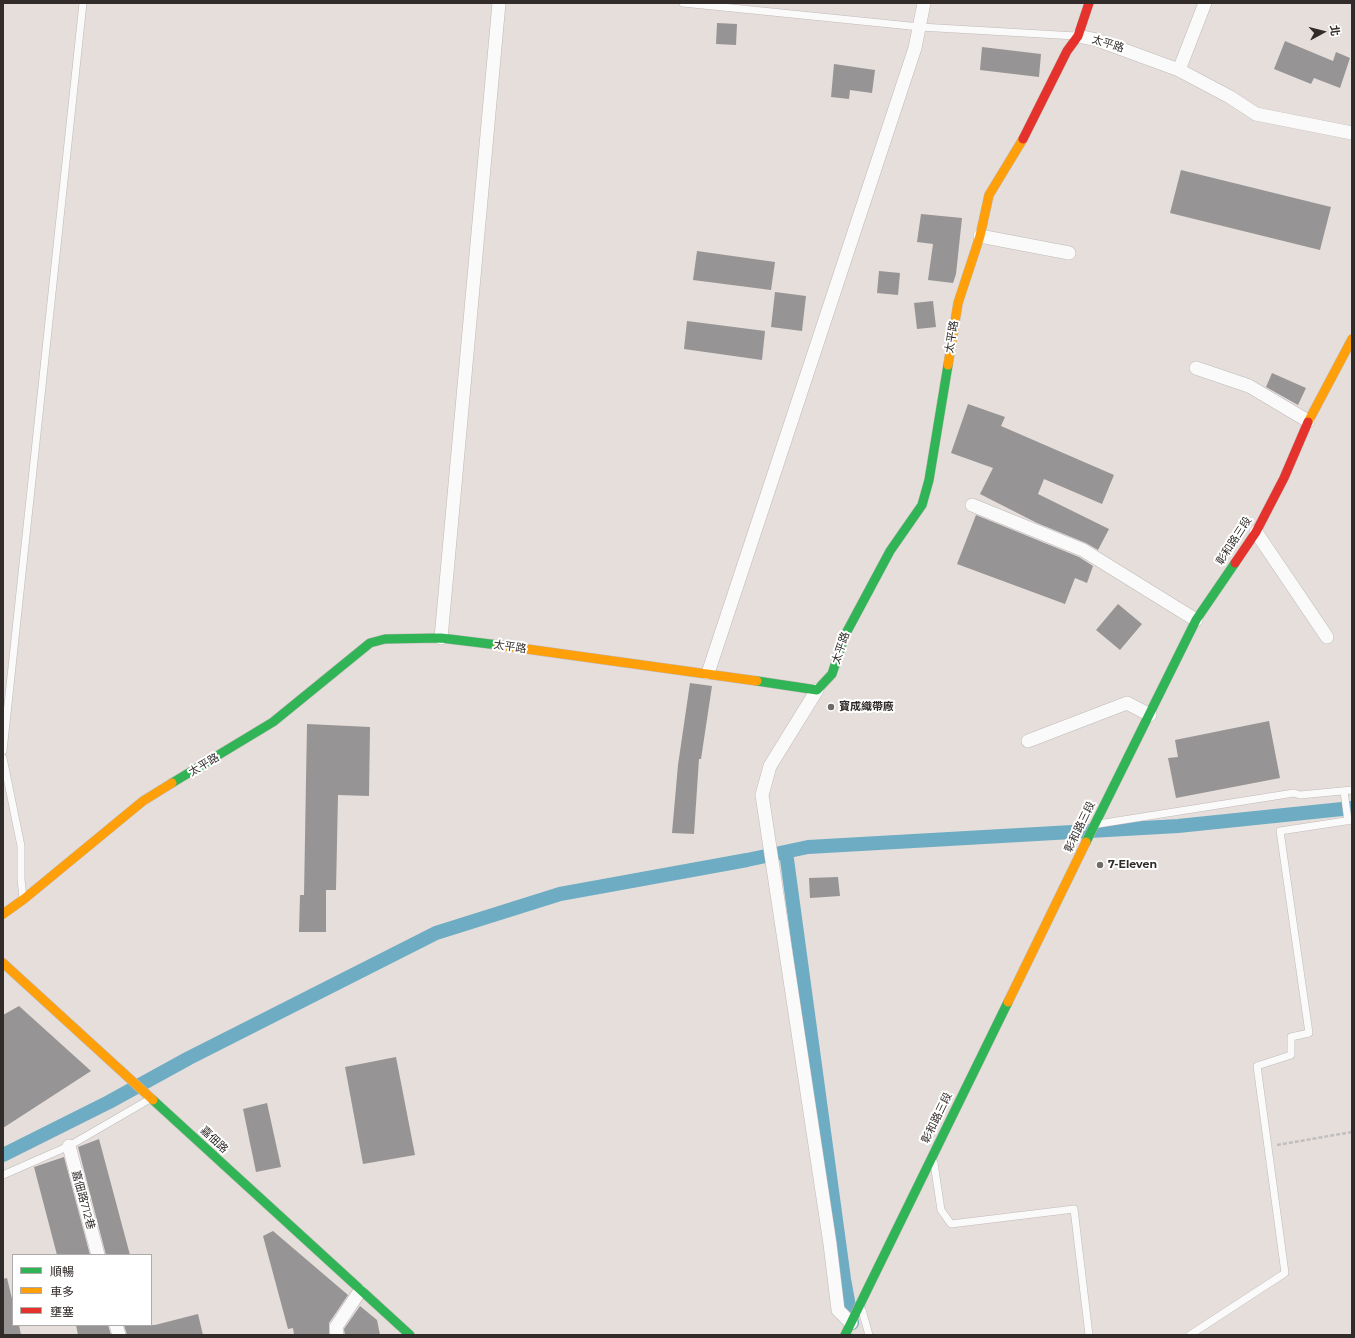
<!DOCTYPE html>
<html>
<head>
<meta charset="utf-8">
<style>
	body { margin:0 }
	#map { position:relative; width:1355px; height:1338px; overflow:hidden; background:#e5dedb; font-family:Montserrat,"Noto Sans TC",sans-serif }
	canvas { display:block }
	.frame { position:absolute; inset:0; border:4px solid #312c2a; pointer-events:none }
	.legend { position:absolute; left:12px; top:1254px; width:140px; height:72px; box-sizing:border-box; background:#fff; border:1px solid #adabaa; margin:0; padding:5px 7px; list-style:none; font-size:12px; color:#312c2a }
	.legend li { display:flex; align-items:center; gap:8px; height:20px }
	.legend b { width:20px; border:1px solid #adabaa }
	.north { position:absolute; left:1303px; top:12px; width:40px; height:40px; -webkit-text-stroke:3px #fff; paint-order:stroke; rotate:83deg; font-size:11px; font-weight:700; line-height:16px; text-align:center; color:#312c2a }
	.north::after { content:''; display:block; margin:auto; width:14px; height:18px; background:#312c2a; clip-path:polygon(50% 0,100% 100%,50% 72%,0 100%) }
</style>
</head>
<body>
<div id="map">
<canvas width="1355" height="1338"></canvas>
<div class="frame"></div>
<ul class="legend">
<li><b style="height:5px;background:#30b455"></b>順暢</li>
<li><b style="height:5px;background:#ff9f0a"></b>車多</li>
<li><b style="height:5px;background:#e5322d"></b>壅塞</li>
</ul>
<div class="north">北</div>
</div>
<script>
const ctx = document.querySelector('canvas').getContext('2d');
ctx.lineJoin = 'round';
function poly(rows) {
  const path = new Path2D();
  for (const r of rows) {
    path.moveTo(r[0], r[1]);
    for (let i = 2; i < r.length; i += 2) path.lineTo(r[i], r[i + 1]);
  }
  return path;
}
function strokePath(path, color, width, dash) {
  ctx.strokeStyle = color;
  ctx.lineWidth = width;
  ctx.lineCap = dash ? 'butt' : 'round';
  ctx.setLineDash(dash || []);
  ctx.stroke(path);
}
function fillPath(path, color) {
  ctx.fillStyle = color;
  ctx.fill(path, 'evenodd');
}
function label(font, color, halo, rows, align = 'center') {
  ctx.font = font + ' Montserrat,"Noto Sans TC",sans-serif';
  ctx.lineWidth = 4;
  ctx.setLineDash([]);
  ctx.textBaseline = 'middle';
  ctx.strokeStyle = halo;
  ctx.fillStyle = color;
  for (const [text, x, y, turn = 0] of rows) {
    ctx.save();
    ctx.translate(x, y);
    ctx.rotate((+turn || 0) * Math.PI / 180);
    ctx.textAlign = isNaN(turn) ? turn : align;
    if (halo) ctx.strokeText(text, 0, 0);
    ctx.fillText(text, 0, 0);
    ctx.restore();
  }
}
strokePath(poly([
	[786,852,844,1279,852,1323],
	[3,1155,109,1102,189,1058,436,933,560,894,747,860,808,847,1178,826,1352,808]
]), '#6dacc2', 14);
fillPath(poly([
	[717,23,737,24,736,45,716,44],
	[1285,41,1333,61,1336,52,1350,58,1340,88,1314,78,1311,84,1274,69],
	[982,47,1041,54,1039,77,980,70],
	[834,64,875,70,872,93,850,90,849,99,831,97],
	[1181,170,1331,207,1320,250,1170,213],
	[921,214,962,218,956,274,953,283,928,280,933,244,917,242],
	[697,251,775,262,771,290,693,280],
	[879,271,900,273,898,295,877,293],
	[775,292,806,296,802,331,771,327],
	[933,301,936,327,917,329,914,303],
	[687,321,765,331,762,360,684,349],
	[1272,373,1306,388,1298,405,1266,387],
	[968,404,1005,417,1001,426,1114,475,1102,504,1044,479,1038,494,1109,529,1098,550,1086,543,1037,523,980,494,993,468,951,453],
	[976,515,1079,557,1093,566,1087,583,1075,578,1065,604,957,564],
	[1118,604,1142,624,1120,650,1096,630],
	[690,683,712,686,701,759,699,759,694,834,672,833,678,765],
	[1269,721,1280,778,1176,798,1168,758,1178,757,1175,740],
	[307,724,370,727,369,796,338,795,336,890,326,890,326,932,299,932,300,895,304,895],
	[838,877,840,896,810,898,809,878],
	[19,1006,91,1071,3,1128,3,1015],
	[396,1057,415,1155,363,1164,345,1067],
	[267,1103,281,1167,256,1172,243,1109],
	[99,1139,130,1255,106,1255,78,1147],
	[64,1157,90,1255,57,1255,34,1167],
	[273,1231,348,1295,329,1323,329,1335,294,1335,293,1328,288,1329,263,1236],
	[7,1278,13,1303,13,1325,19,1325,21,1335,3,1335,3,1279],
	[360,1306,377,1320,380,1335,345,1335,344,1329],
	[198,1314,203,1335,127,1335,124,1325,155,1325],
	[76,1325,108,1325,111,1335,78,1335]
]), '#979495');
const lane = poly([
	[683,3,920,27,1076,36],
	[3,751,83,3],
	[3,758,21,846,21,879,23,898],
	[1344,791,1348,821],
	[1098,824,1294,793,1300,795,1352,790],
	[934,1163,941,1210,951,1224,1074,1209,1089,1335],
	[3,1175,69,1146,150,1099],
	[862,1310,869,1335],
	[1190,1335,1285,1273,1257,1066,1291,1055,1291,1037,1309,1033,1280,831,1352,820]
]);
const street = poly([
	[1078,36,1097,40,1179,70,1230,97,1256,114,1352,133],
	[1179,70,1205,3],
	[980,236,1069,253],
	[1196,368,1249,386,1308,421],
	[972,505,1083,550,1196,620],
	[1256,532,1327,637],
	[441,638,499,3],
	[708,673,915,48,924,3],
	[817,690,770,766,762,795,830,1244,838,1310,851,1323],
	[1028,741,1127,703,1150,715],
	[69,1146,98,1255],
	[116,1325,119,1335],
	[337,1335,336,1327,360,1291]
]);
const fast = poly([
	[757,681,817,690,832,674,845,635,890,551,922,505,929,480,948,365],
	[172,783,273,722,370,643,385,639,441,638,498,645],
	[1086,842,1196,620,1235,563],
	[153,1100,410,1335],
	[845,1335,1008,1002]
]);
const slow = poly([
	[948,365,958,303,980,236,989,195,1023,139],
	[1308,422,1352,339],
	[498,645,757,681],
	[3,914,24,899,143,801,172,783],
	[3,963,153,1100],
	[1008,1002,1086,842]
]);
const jam = poly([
	[1023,139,1067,51,1078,36,1089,3],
	[1235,563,1256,532,1284,478,1308,422]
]);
strokePath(lane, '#bfbab8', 8);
strokePath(street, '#bfbab8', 14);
strokePath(fast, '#bfbab8', 10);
strokePath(slow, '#bfbab8', 10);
strokePath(jam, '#bfbab8', 10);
strokePath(poly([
	[1277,1145,1352,1132]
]), '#c1bfbe', 2.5, [4, 2]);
strokePath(lane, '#fbfafa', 7);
strokePath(street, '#fbfafa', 13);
strokePath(fast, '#30b455', 9);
strokePath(slow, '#ff9f0a', 9);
strokePath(jam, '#e5322d', 9);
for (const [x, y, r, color] of [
	[831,707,4,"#706a68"],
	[1100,865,4,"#706a68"]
]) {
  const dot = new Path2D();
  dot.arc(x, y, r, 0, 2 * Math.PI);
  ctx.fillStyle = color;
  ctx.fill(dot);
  strokePath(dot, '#fff', 1.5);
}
label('11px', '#312c2a', '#fff', [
	["太平路",1108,44,17],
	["太平路",952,337,-81],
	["彰和路三段",1234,541,-57],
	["太平路",510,647,8],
	["太平路",841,648,-71],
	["太平路",204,765,-31],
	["彰和路三段",1080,827,-64],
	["彰和路三段",937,1118,-64],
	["嘉佃路",214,1140,43],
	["嘉佃路712巷",83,1200,75]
]);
label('bold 11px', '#312c2a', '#fff', [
	["寶成織帶廠",839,707],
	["7-Eleven",1108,865]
], 'left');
</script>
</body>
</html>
